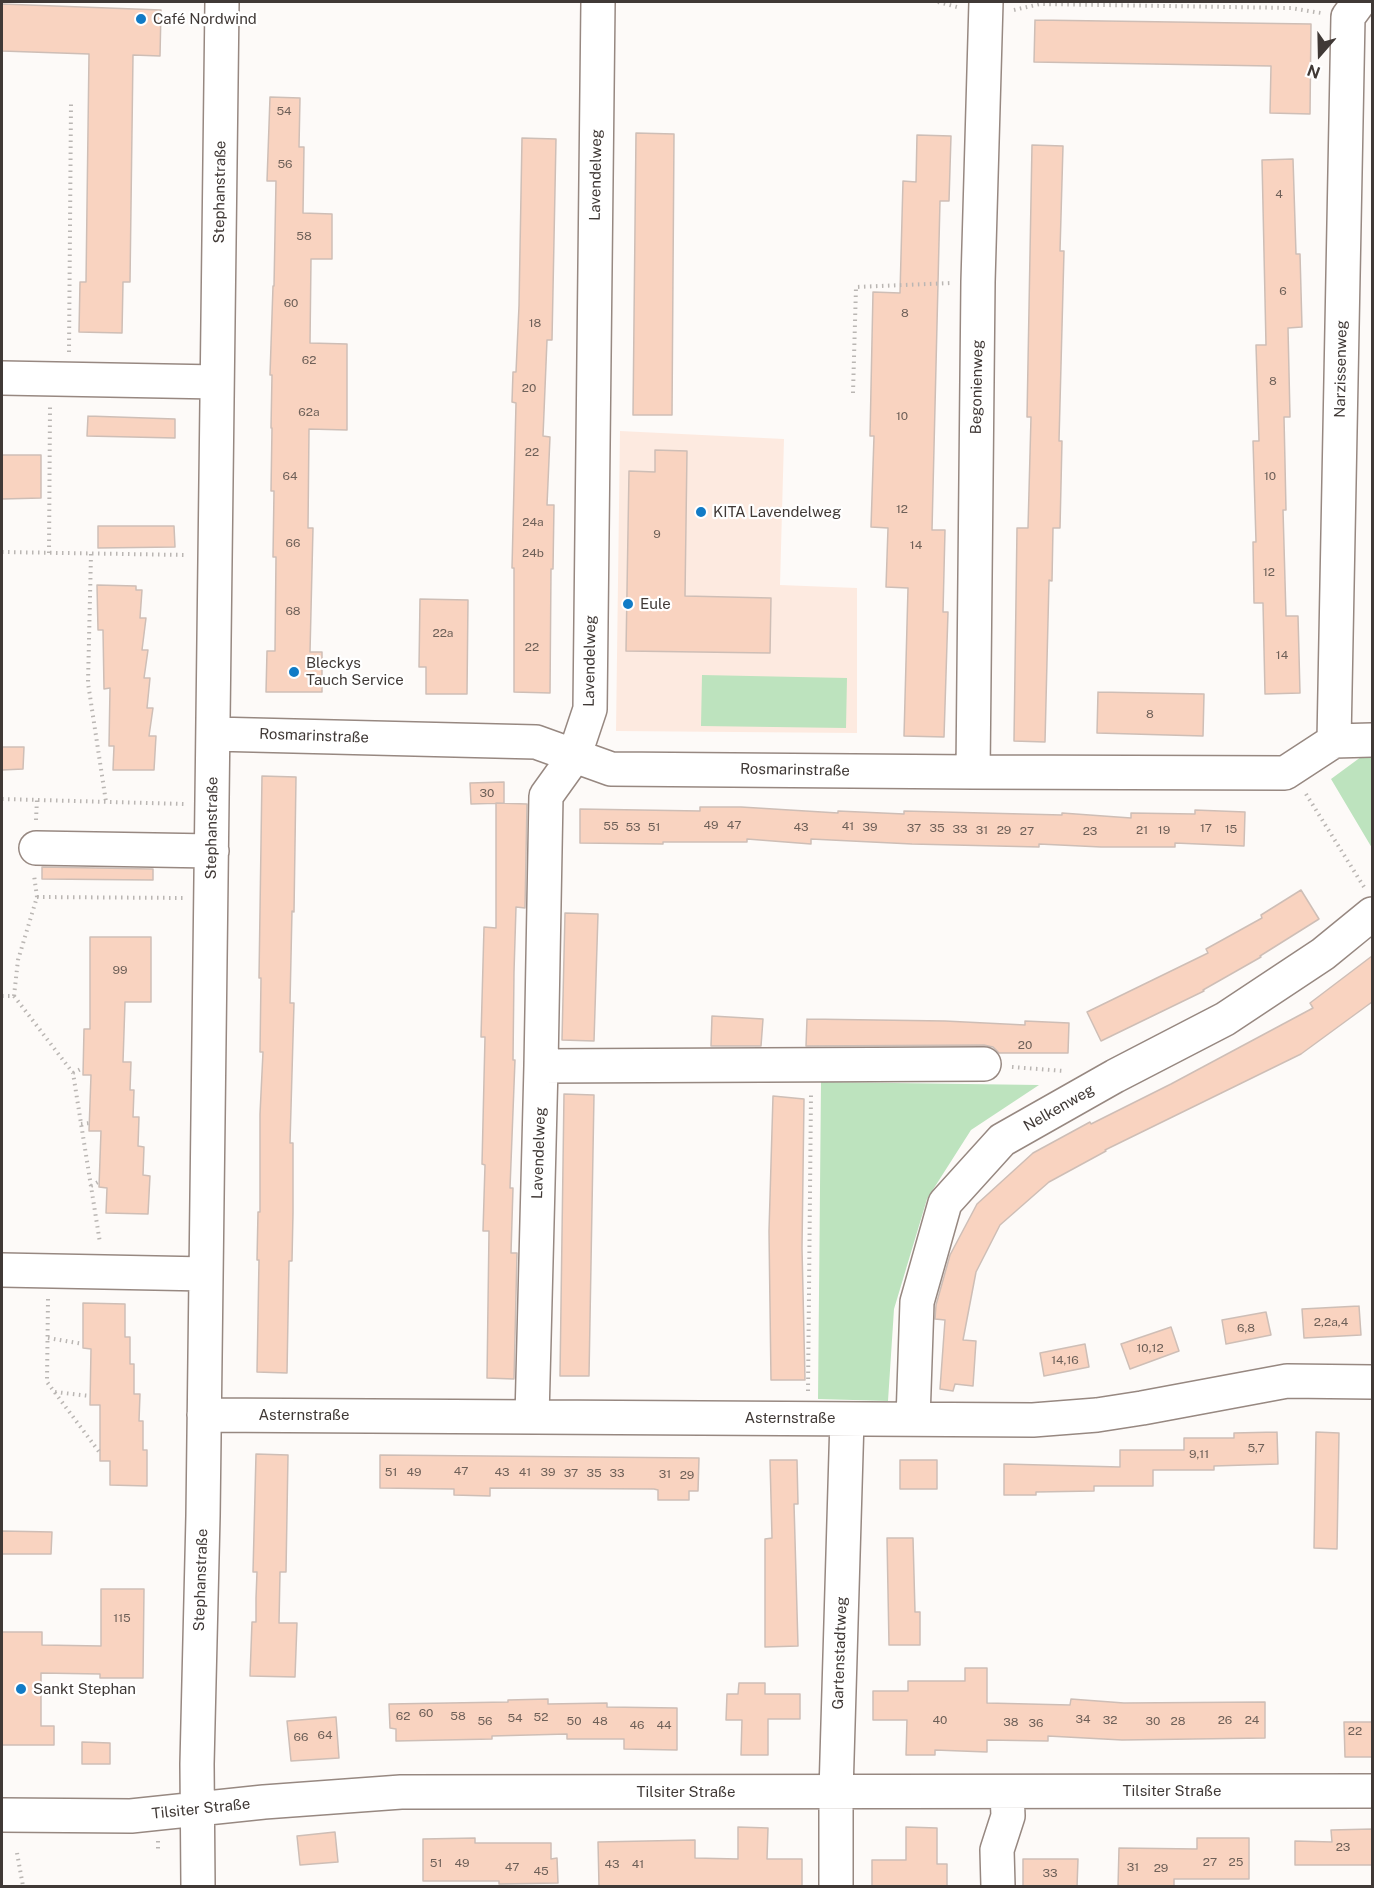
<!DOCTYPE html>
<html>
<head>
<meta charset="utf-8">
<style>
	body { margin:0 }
	#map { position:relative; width:1374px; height:1888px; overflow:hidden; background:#fdfaf8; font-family:"Public Sans",sans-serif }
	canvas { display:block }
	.frame { position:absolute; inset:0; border:3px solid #403936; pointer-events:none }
	.north { position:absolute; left:1290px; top:24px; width:60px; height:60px; -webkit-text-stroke:4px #fff; paint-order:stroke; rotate:200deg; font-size:16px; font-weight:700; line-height:24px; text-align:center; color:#403936 }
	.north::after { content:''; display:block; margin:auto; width:21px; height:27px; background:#403936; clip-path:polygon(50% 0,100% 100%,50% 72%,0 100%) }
</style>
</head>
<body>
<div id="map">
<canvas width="1374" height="1888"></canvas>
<div class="frame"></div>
<div class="north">N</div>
</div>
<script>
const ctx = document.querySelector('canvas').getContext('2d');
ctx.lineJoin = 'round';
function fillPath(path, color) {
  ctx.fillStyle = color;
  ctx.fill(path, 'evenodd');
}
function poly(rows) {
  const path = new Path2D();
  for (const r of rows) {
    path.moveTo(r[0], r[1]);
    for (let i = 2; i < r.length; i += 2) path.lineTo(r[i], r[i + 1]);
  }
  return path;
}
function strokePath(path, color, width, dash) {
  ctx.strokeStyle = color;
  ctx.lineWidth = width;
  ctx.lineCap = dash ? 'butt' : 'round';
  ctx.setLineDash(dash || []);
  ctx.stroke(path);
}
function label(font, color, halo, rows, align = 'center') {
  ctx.font = font + ' "Public Sans",sans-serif';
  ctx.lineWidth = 4.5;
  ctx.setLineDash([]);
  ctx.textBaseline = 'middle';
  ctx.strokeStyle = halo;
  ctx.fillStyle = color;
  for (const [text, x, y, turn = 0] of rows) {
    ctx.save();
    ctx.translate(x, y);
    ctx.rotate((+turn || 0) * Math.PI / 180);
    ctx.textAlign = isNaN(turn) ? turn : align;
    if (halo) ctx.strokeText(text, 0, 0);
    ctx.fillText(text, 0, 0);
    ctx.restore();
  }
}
fillPath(poly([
	[620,431,784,439,780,585,857,588,857,733,616,731]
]), '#fdeae0');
fillPath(poly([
	[702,675,847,678,846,728,701,726],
	[1365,754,1372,755,1372,848,1331,779],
	[821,1082,1039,1085,971,1130,927,1199,894,1309,888,1401,818,1399]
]), '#bde3be');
const building = poly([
	[2,4,161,10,160,56,133,55,130,282,123,282,122,333,79,332,80,282,86,282,89,54,2,51,2,4],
	[1035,20,1311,24,1310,114,1270,113,1271,66,1034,62,1035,20],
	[270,97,300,98,299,147,304,147,303,213,332,214,332,259,311,259,310,343,347,344,347,430,309,429,308,528,313,528,310,652,322,652,322,692,266,692,267,651,275,651,276,557,273,557,274,491,271,491,272,428,271,428,272,375,270,375,273,286,274,286,276,181,267,181,270,97],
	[636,133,674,134,672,415,633,415,636,133],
	[917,135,951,136,949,201,940,201,932,530,945,530,943,612,948,612,944,737,904,736,908,588,886,587,888,528,871,527,874,436,870,436,873,292,900,293,903,181,916,182,917,135],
	[522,138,556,139,552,340,547,340,543,436,550,437,547,505,554,505,553,569,551,569,550,693,514,692,514,568,512,568,516,403,512,402,513,372,516,372,519,306,522,138],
	[1032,145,1063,146,1060,251,1064,251,1059,441,1062,441,1060,528,1053,528,1052,581,1049,580,1045,742,1014,741,1017,528,1028,528,1031,417,1027,417,1032,145],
	[1293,159,1296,254,1300,254,1302,327,1288,328,1290,417,1284,417,1286,510,1283,510,1286,616,1298,616,1300,693,1265,694,1263,603,1254,603,1253,542,1256,542,1253,441,1259,441,1256,345,1266,345,1262,160,1293,159],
	[88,416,175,419,175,438,87,436,88,416],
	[655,450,687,451,685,596,771,598,770,653,626,651,629,471,655,472,655,450],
	[2,455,41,455,41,498,2,499,2,455],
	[98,526,174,526,175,547,98,548,98,526],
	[97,585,136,586,136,590,142,590,140,618,146,618,142,650,148,650,144,678,150,678,147,708,153,708,149,736,156,736,154,770,113,770,114,746,109,746,110,688,104,689,103,630,98,630,97,585],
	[420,599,468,600,467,694,426,694,426,667,419,667,420,599],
	[1098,692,1204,694,1203,736,1097,733,1098,692],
	[2,747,24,747,23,769,2,770,2,747],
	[262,776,296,777,294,912,292,911,290,1003,294,1003,290,1143,293,1143,293,1213,292,1261,289,1261,287,1373,257,1372,259,1260,257,1260,258,1212,260,1212,260,1114,263,1052,260,1052,261,978,259,978,262,776],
	[504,782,504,803,471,804,470,783,504,782],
	[496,803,527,804,525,908,516,907,514,972,513,1060,515,1060,510,1188,513,1188,511,1253,517,1253,514,1379,487,1378,489,1231,483,1231,485,1165,482,1164,485,1037,481,1037,484,927,496,928,496,803],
	[700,807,741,807,838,813,838,811,904,814,904,811,1062,815,1062,813,1131,818,1131,813,1195,814,1195,810,1245,812,1244,846,1175,843,1175,847,1101,847,1039,844,1039,847,912,844,811,839,811,844,747,839,747,842,663,842,663,844,580,843,580,809,700,811,700,807],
	[42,867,153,869,153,880,42,879,42,867],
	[1301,890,1319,919,1260,956,1261,957,1203,990,1204,991,1101,1041,1087,1012,1208,953,1206,949,1262,918,1261,915,1301,890],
	[565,913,598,914,594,1041,562,1040,565,913],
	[90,937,151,937,151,1002,125,1002,123,1062,131,1062,130,1090,134,1090,133,1117,139,1117,138,1146,144,1147,143,1175,150,1176,148,1214,106,1213,107,1188,99,1187,101,1131,89,1131,91,1075,83,1075,84,1029,90,1029,90,937],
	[1372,956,1372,1002,1301,1054,1105,1150,1106,1151,1049,1182,1000,1225,976,1272,963,1340,976,1341,973,1386,955,1384,953,1391,940,1389,945,1320,935,1319,936,1305,950,1255,977,1204,1033,1153,1090,1122,1091,1124,1171,1084,1313,1008,1310,1003,1372,956],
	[712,1016,763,1019,761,1046,711,1046,712,1016],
	[807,1019,945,1021,1025,1025,1025,1021,1069,1023,1068,1053,999,1053,993,1047,984,1045,806,1046,807,1019],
	[564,1094,594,1095,589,1376,560,1376,564,1094],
	[773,1096,804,1099,802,1248,805,1380,771,1380,769,1231,773,1096],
	[83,1303,125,1304,125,1337,130,1337,130,1364,134,1364,134,1394,140,1394,139,1421,143,1421,143,1450,147,1450,147,1486,110,1485,110,1461,100,1461,100,1405,90,1405,91,1349,83,1348,83,1303],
	[1359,1306,1361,1335,1304,1338,1302,1309,1359,1306],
	[1266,1312,1271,1335,1226,1344,1222,1320,1266,1312],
	[1171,1327,1179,1351,1130,1369,1121,1344,1171,1327],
	[1085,1344,1089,1367,1044,1376,1040,1353,1085,1344],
	[1277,1432,1278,1464,1214,1466,1214,1470,1153,1470,1153,1486,1094,1486,1094,1491,1036,1492,1036,1495,1004,1495,1004,1464,1120,1467,1120,1450,1184,1450,1184,1438,1234,1438,1234,1433,1277,1432],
	[1316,1432,1339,1433,1337,1549,1314,1548,1316,1432],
	[256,1454,288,1455,286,1572,280,1572,279,1623,297,1623,295,1677,250,1676,252,1622,256,1622,256,1598,257,1572,253,1572,256,1454],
	[380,1455,699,1458,698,1491,689,1491,689,1500,658,1500,658,1490,654,1489,490,1488,490,1496,454,1495,454,1489,380,1488,380,1455],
	[770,1460,797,1460,798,1504,794,1504,798,1646,765,1647,765,1539,772,1538,770,1460],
	[900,1460,937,1460,937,1489,900,1489,900,1460],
	[2,1531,52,1532,51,1554,2,1554,2,1531],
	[887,1538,913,1538,915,1612,920,1612,920,1645,889,1645,887,1538],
	[101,1589,144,1589,143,1678,100,1678,100,1674,41,1673,41,1726,54,1726,54,1745,2,1745,2,1632,42,1632,42,1645,101,1646,101,1589],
	[965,1668,987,1668,987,1703,1070,1705,1071,1699,1124,1703,1265,1702,1265,1738,1122,1740,1048,1736,1048,1741,987,1740,987,1752,935,1750,935,1755,906,1755,907,1720,873,1720,873,1691,908,1691,908,1681,965,1681,965,1668],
	[739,1683,765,1683,765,1694,800,1694,800,1719,768,1719,768,1755,741,1755,742,1720,726,1720,727,1694,738,1694,739,1683],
	[548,1699,548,1704,607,1703,607,1707,677,1708,677,1750,624,1749,624,1739,567,1739,567,1734,492,1736,492,1739,396,1741,396,1729,390,1728,389,1704,508,1702,508,1700,548,1699],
	[336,1717,339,1758,291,1761,287,1721,336,1717],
	[1344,1722,1372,1722,1372,1757,1345,1757,1344,1722],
	[82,1742,110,1743,110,1764,82,1764,82,1742],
	[738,1827,768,1828,767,1859,802,1859,802,1887,599,1886,598,1842,695,1840,695,1858,738,1859,738,1827],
	[906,1827,937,1828,937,1864,947,1864,947,1887,872,1887,872,1860,906,1860,906,1827],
	[1372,1829,1372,1865,1295,1865,1295,1841,1332,1842,1331,1830,1372,1829],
	[335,1832,338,1862,300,1865,297,1836,335,1832],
	[475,1838,475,1843,551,1843,551,1859,557,1858,558,1883,499,1884,499,1881,423,1881,423,1839,475,1838],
	[1197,1838,1249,1838,1249,1879,1174,1879,1174,1887,1118,1887,1119,1848,1197,1849,1197,1838],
	[1023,1859,1078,1859,1077,1887,1023,1887,1023,1859]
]);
fillPath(building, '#f9d3c0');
strokePath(building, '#cebeb6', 1.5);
const minor = poly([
	[2,378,217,382],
	[213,734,536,742,611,769,973,772,1285,773,1334,741,1372,740],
	[1334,741,1348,17,1359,2],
	[973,772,978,282,986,2],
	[36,848,212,851],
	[541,1066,984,1064],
	[2,1270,206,1274],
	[204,1415,1033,1420,1097,1415,1142,1408,1287,1381,1372,1382],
	[532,1417,541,1066,546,796,574,757,590,709,598,2],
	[913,1419,917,1302,945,1203,1002,1140,1115,1076,1225,1019,1323,954,1372,914],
	[2,1815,131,1816,264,1802,401,1792,1372,1791],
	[198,1886,197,1764,203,1516,222,2],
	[836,1886,836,1792,847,1419],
	[998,1886,997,1850,1008,1816,1007,1792]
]);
strokePath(minor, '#978881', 36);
strokePath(poly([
	[938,2,957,7],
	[1014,10,1040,4,1291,8,1321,13],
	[69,352,71,103],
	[853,393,856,287,951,283],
	[2,552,187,555],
	[49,553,50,407],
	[91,554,88,683,106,802],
	[1306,794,1364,887],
	[2,799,184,804],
	[36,820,37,799],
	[37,897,183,898],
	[2,996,14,996,18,960,37,897,34,875],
	[14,996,73,1073,100,1243],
	[1012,1067,1064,1071],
	[73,1073,83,1068],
	[81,1124,90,1123],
	[91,1186,100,1181],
	[48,1299,47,1382,100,1453],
	[48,1338,83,1344],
	[808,1391,811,1093],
	[55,1392,90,1396],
	[158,1841,158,1852],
	[17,1853,23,1886]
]), '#bab6b3', 4, [1.5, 4.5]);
strokePath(minor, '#fff', 33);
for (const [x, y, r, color] of [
	[141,19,6,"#117bc6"],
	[701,512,6,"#117bc6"],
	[628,604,6,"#117bc6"],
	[294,672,6,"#117bc6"],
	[21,1689,6,"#117bc6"]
]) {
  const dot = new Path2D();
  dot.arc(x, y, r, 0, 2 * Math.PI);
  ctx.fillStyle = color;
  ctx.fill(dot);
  strokePath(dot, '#fff', 2);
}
label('12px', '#6e6058', null, [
	["54",284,111],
	["56",285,164],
	["4",1279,194],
	["58",304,236],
	["6",1283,291],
	["60",291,303],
	["8",905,313],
	["18",535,323],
	["62",309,360],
	["8",1273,381],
	["20",529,388],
	["62a",309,412],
	["10",902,416],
	["22",532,452],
	["64",290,476],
	["10",1270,476],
	["12",902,509],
	["24a",533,522],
	["9",657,534],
	["66",293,543],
	["14",916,545],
	["24b",533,553],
	["12",1269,572],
	["68",293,611],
	["22a",443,633],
	["22",532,647],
	["14",1282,655],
	["8",1150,714],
	["30",487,793],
	["49",711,825],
	["47",734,825],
	["55",611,826],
	["41",848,826],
	["53",633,827],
	["51",654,827],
	["43",801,827],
	["39",870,827],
	["37",914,828],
	["35",937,828],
	["17",1206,828],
	["33",960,829],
	["15",1231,829],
	["31",982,830],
	["29",1004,830],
	["21",1142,830],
	["19",1164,830],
	["27",1027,831],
	["23",1090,831],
	["99",120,970],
	["20",1025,1045],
	["2,2a,4",1331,1322],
	["6,8",1246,1328],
	["10,12",1150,1348],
	["14,16",1065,1360],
	["5,7",1256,1448],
	["9,11",1199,1454],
	["47",461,1471],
	["51",391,1472],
	["49",414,1472],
	["43",502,1472],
	["41",525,1472],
	["39",548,1472],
	["37",571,1473],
	["35",594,1473],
	["33",617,1473],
	["31",665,1474],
	["29",687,1475],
	["115",122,1618],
	["60",426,1713],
	["62",403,1716],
	["58",458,1716],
	["52",541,1717],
	["54",515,1718],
	["34",1083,1719],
	["40",940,1720],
	["32",1110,1720],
	["26",1225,1720],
	["24",1252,1720],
	["56",485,1721],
	["50",574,1721],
	["48",600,1721],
	["30",1153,1721],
	["28",1178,1721],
	["38",1011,1722],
	["36",1036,1723],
	["46",637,1725],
	["44",664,1725],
	["22",1355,1731],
	["64",325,1735],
	["66",301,1737],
	["23",1343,1847],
	["27",1210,1862],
	["25",1236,1862],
	["51",436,1863],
	["49",462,1863],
	["43",612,1864],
	["41",638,1864],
	["47",512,1867],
	["31",1133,1867],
	["29",1161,1868],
	["45",541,1871],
	["33",1050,1873]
]);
label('15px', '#403936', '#fff', [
	["Café Nordwind",153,19],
	["KITA Lavendelweg",713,512],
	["Eule",640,604],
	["Bleckys",306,663],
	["Tauch Service",306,680],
	["Sankt Stephan",33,1689]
], 'left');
label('15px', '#403936', '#fff', [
	["Lavendelweg",596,175,-89],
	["Stephanstraße",220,192,-89],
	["Narzissenweg",1341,369,-89],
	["Begonienweg",977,387,-89],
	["Lavendelweg",590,661,-89],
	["Rosmarinstraße",314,736,2],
	["Rosmarinstraße",795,770,1],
	["Stephanstraße",212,828,-89],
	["Nelkenweg",1059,1108,-30],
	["Lavendelweg",539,1153,-88],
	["Asternstraße",304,1415],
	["Asternstraße",790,1418],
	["Stephanstraße",201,1580,-88],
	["Gartenstadtweg",840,1653,-88],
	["Tilsiter Straße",1172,1791],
	["Tilsiter Straße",686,1792],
	["Tilsiter Straße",201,1809,-6]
]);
</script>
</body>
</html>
